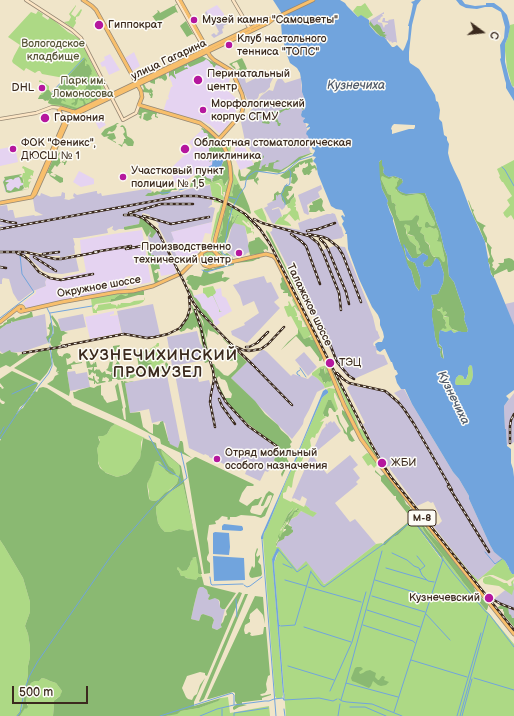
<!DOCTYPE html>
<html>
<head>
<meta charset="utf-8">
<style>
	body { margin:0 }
	#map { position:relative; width:514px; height:716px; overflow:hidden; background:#f0e5c9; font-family:"Balsamiq Sans",sans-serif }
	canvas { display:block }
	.north { position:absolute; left:462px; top:12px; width:40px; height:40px; -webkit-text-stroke:3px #fdfcf7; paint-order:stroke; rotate:105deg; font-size:11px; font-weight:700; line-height:16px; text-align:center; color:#3b2a1e }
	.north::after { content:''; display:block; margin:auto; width:14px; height:18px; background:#3b2a1e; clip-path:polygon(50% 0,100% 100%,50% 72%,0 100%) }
	.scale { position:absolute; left:12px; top:686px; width:76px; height:18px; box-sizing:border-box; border:2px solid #3b2a1e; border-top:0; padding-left:5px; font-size:12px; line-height:14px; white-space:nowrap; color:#3b2a1e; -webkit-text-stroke:3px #fdfcf7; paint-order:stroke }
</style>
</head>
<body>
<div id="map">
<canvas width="514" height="716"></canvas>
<div class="north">С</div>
<div class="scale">500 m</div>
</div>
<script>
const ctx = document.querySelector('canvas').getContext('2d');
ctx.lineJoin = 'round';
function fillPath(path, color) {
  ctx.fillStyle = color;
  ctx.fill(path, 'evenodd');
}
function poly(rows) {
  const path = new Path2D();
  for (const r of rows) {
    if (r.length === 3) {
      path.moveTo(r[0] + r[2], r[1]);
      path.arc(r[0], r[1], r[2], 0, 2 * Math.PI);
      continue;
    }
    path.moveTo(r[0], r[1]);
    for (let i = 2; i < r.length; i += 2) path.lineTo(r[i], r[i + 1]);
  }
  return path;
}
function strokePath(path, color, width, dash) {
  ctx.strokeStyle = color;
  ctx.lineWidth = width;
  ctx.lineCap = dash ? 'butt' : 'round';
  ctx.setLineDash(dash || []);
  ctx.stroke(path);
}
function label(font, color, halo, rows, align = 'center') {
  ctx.font = font + ' "Balsamiq Sans",sans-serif';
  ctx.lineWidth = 3;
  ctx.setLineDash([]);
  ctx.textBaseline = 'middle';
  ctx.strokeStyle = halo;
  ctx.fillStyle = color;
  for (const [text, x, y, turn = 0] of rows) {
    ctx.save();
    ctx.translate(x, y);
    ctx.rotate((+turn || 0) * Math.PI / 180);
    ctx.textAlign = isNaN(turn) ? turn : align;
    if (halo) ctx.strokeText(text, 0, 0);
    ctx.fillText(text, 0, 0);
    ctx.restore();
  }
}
fillPath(poly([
	[217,5,224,14,224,16,213,22,206,11],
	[134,52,140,66,132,71,125,58],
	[110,54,120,70,109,75,105,66,102,67,100,63,105,60,104,57],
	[202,57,229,71,231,74,227,90,238,100,241,101,242,103,237,108,234,117,221,133,219,133,209,124,208,124,203,121,165,111,164,109,167,99,168,100,169,98,168,97,171,87,172,87,173,85,172,85,172,83,167,73],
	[99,114,100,115,102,114,105,122,104,122,106,125,99,129,93,117],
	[204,128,216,139,225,155,227,178,211,181,199,172,186,180,174,183,173,177,169,170,193,147,189,142],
	[244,145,254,165,240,170,234,156,235,147],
	[15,146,18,162,0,166,0,149],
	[79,171,94,179,94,184,81,187,73,182],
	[21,176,22,178,24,189,5,192,3,180],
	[212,222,211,234,205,233,202,243,198,253,192,255,192,257,191,257,184,258,183,257,178,258,172,247,171,232],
	[142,230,151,282,133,286,130,276,125,277,127,288,27,308,23,303,36,293,36,290,46,286,45,282,47,278,56,280,64,280,63,277,86,272,83,255,81,253,80,240,113,234],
	[163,255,169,257,172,262,174,263,176,274,174,275,172,274,161,276,160,271,159,271,158,269,160,269,158,260,161,261,163,259],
	[221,288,222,296,226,298,232,311,218,319,220,323,216,326,214,323,214,321,207,312,202,308,200,303,193,296],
	[114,311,114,314,110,315,110,316,118,315,121,333,90,339,85,317]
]), '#e5d3f1');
fillPath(poly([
	[206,11,213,22,224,16,227,21,227,24,223,26,224,28,222,29,223,33,214,38,211,35,214,33,216,35,218,34,217,33,219,32,214,22,212,23,205,13],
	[384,12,384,14,382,14,383,16,381,17,380,19,381,19,378,20,378,22,382,23,383,26,384,28,385,25,388,24,388,23,382,22,383,18,385,18,385,21,389,21,388,20,394,19,397,42,397,43,396,42,394,42,392,43,391,41,390,42,387,39,387,41,369,21],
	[247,69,251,76,245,79,246,83,260,76,259,74,262,77,269,73,273,78,270,84,270,87,265,92,261,95,264,92,259,94,259,95,258,98,253,102,251,103,247,99,237,77,239,75,238,73],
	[301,78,302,92,305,100,303,103,305,109,302,111,301,115,304,117,311,145,309,149,311,153,302,156,286,168,281,170,273,170,269,166,265,167,266,165,263,166,261,169,260,169,259,167,261,161,257,152,254,153,253,152,252,152,246,144,245,141,241,122,256,104,261,96,269,90,273,91,276,82,278,79,282,79,285,83],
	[210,184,212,196,214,197,214,202,213,199,207,198,206,199,212,200,212,205,211,205,208,208,212,207,215,208,212,222,171,232,174,240,172,241,174,245,172,247,178,258,180,257,181,259,179,261,176,261,174,258,168,245,169,242,167,243,158,226,159,224,151,217,150,217,150,215,143,213,142,214,143,217,142,218,140,218,139,224,124,227,124,229,119,229,115,231,112,229,113,227,113,226,107,229,108,233,79,238,73,238,75,245,74,246,75,254,60,258,60,256,48,256,44,255,44,253,38,253,27,251,24,257,37,271,41,275,47,278,45,282,46,286,33,291,20,301,18,301,13,293,9,279,3,278,2,280,2,284,0,284,0,226,4,225,0,225,0,206,7,205,8,211,10,210,13,210,15,218,34,215,35,216,43,215,35,211,33,199,37,195,40,196,41,193,51,197,61,196,62,192,65,193,65,198,64,199,69,200,71,199,75,198,73,196,74,193,77,195,96,191,97,191,97,193,98,194,101,193,102,196,146,189,151,190,152,192,149,196,152,196,160,194,161,195,168,194,170,192,178,191,181,192,188,189,210,185],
	[321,185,322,189,318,192,320,197,307,205,309,214,308,215,304,213,298,195],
	[281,194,282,200,285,205,285,207,282,210,280,208,278,207,272,209,272,210,279,208,282,216,278,219,275,223,275,224,272,223,264,208,268,206,267,204,275,200,276,198,276,195,277,195,277,197,278,195],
	[332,213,335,214,340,227,341,226,344,236,342,237,342,238,331,240,326,237,314,234,312,238,319,243,323,250,334,246,345,247,373,317,376,330,378,332,378,333,380,338,374,342,373,344,374,346,376,346,377,350,376,351,377,354,384,355,388,364,354,379,353,380,346,375,339,367,326,341,327,339,324,330,321,330,322,328,318,317,315,317,314,314,311,311,308,304,307,304,270,232,272,231,273,225,300,230,298,223,311,218,312,219,327,214,331,214],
	[233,222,245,226,250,252,247,253,245,255,234,257,228,253,226,250,226,248],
	[148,226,151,233,149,235,151,238,153,236,154,234,157,231,169,254,167,257,164,255,157,256,155,258,151,255,150,247,153,246,152,244,153,243,149,242,148,236,150,232],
	[30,254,59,260,76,258,79,271,62,274,49,273,43,271,29,258],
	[264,276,267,283,271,282,279,298,274,302,280,308,247,343,232,335,231,331,245,325,244,323,259,313,254,301,243,306,240,296,233,285,239,283,239,282],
	[514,302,514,326,505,304],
	[153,304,160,335,147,338,142,337,133,334,122,334,117,311],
	[45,314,48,343,22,352,2,353,0,351,0,329,7,324,8,324,11,323,11,321,13,322,16,321],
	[83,314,86,327,61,332,58,319],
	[197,331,200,343,203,347,205,360,172,366,167,337],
	[262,350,264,350,267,352,291,376,293,374,308,379,312,375,317,378,323,384,325,388,317,392,309,410,304,419,303,424,299,430,292,439,231,378,247,362,245,358,246,357,249,360,251,360],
	[304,352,317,367,308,376,295,360],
	[75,371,76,374,87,372,90,387,70,391,67,372],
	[190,371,191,372,196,371,199,382,209,380,211,387,213,378,216,378,219,390,227,403,247,423,246,425,278,449,273,463,268,472,265,471,260,481,245,474,247,469,241,466,240,467,229,462,228,466,209,457,209,456,205,454,204,455,189,448,175,374],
	[167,375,180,441,178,448,169,444,168,441,168,438,165,423,160,421,152,423,149,409,130,413,125,383],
	[351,384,358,387,382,389,389,392,398,401,400,399,394,393,402,389,404,389,412,404,453,472,459,479,469,496,469,499,490,545,494,552,502,558,491,569,478,580,473,575,472,575,434,527,434,526,437,524,438,525,442,521,433,502,431,503,428,501,417,506,390,469,390,466,386,467,380,458,363,424,365,423,347,388],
	[514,393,514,442,510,445,509,444,507,445,506,430,505,429,504,408,504,406],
	[331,421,332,423,334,421,341,431,312,455,327,474,350,455,358,465,353,469,360,478,356,482,358,484,335,503,350,522,355,519,376,544,325,584,297,571,282,551,277,547,277,544,278,542,284,539,285,536,288,536,293,532,291,529,291,526,289,524,290,520,297,516,301,511,311,515,317,513,309,510,309,508,305,505,307,499,302,496,300,501,294,498,293,499,292,498,322,430,326,426,325,425,327,423,328,425,328,423],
	[514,583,514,622,494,599],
	[200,587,203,587,207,590,208,594,210,595,208,600,213,598,216,598,219,601,220,606,222,609,225,609,221,625,222,627,217,630,212,628,212,626,214,620,212,617,203,614,201,615,199,621,191,619,194,605,198,589]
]), '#c7c0d9');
fillPath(poly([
	[365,3,373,15,367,19,364,17,358,17,353,11,357,6,361,6],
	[76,5,76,6,71,14,75,17,81,9,82,10,79,16,76,17,76,20,75,20,76,23,73,28,64,22,69,21,71,17,69,14],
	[38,11,43,14,42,16,48,20,50,17,44,14,50,17,68,32,79,38,83,42,89,55,88,56,107,94,104,97,74,111,58,106,51,106,52,105,48,103,50,98,48,101,47,100,46,101,43,99,38,99,46,85,41,82,39,82,39,81,40,80,49,86,49,90,52,94,69,75,64,78,42,74,40,71,38,71,35,73,26,68,24,71,13,63,12,61,14,56,20,45,8,37,31,12,36,14],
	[514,24,514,86,513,87,512,86,507,68,505,51,505,44,508,37,510,25],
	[227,144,231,146,230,154,234,174,235,175,241,188,239,190,239,185,238,183,236,185,234,184,232,192,233,196,229,196,228,201,227,201,231,188,232,178,230,158,226,147],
	[514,160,514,220,511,215,507,218,504,215,504,214,503,213,510,205,507,200,512,196,503,182,502,182,499,177,500,176,497,169],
	[23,166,34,171,33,174,33,176,31,175,30,177,32,179,29,179,28,181,29,182,31,181,29,185,29,189,28,187,25,188,23,185,24,183,23,178,23,183,21,183,20,178,22,177,23,173,25,173,24,169,22,168],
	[228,173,229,173,229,180,225,200,224,200,226,194,225,192,223,192,224,195,222,194,222,187,219,183,215,183,218,184,221,187,221,195,224,196,223,196,224,198,223,200,212,196,210,184,197,186,196,184,197,183,202,183,206,180,212,183,212,181,213,182,222,179,224,185,226,185,229,176],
	[382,176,391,178,394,177,396,179,397,178,399,179,397,182,397,185,396,187,396,190,402,195,406,196,418,194,422,195,424,197,429,212,435,223,434,226,432,226,430,225,428,222,427,228,430,227,434,229,436,228,438,231,440,236,437,240,441,242,445,260,444,262,443,262,432,255,430,251,430,246,428,243,425,241,424,235,420,232,419,227,418,224,417,223,419,217,416,215,413,220,406,221,400,221,396,214,396,211,395,207,396,205,394,203,392,203,391,195,388,194,383,183,381,179],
	[295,197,296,201,295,203,296,205,294,207,296,207,296,210,298,212,300,221,298,219,295,221,289,214,284,220,288,222,291,225,291,226,275,224,275,223,279,218,282,216,281,218,283,216,283,215,287,214,291,210,290,208,288,208,287,205,290,203,291,200],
	[214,199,225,202,211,243,211,239,217,213,219,211,221,204,223,205,221,202,220,203,214,202],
	[227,203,240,211,251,220,253,222,253,224,248,220,252,224,254,229,252,229,253,228,248,221,247,223,249,224,249,225,243,220,242,221,248,227,251,228,251,231,254,232,254,235,253,232,247,234,245,226,234,223,237,217,239,216,237,215,234,221,232,223,232,220,233,217,232,216,233,214,231,215,231,217,225,245,223,251,221,251,225,244,226,233,228,228,229,222,228,218,231,213,229,213,229,211,234,208,229,205,225,210,225,214,223,218,223,226,222,230,221,231,221,232,220,234,221,234,222,236,219,236,217,243,219,246,220,241,223,240,221,248,217,249,222,256,218,253,216,248,216,243],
	[262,208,266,217,267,222,266,222,260,219,254,212,254,211],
	[404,223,410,226,410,230,408,235,414,236,415,239,418,242,420,247,418,249,421,251,420,254,417,254,416,246,410,241,407,235,406,229,404,226],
	[210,258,7],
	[447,269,447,275,446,284,448,286,444,290,442,290,446,291,446,289,447,290,449,287,452,289,451,290,453,292,453,296,452,297,450,295,449,295,449,298,438,296,435,298,435,296,441,291,444,284,446,283,445,275,445,273,446,273],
	[213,286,216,292,215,294,213,295,220,311,222,311,219,312,219,309,213,296,211,296,208,298,207,297,205,294,203,293,203,288],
	[117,293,128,293,130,295,128,295,124,296,121,294,116,297,114,299,111,299,110,302,96,304,94,306,93,308,95,309,95,310,96,310,97,308,98,307,98,305,111,303,111,304,116,305,117,307,118,304,120,305,121,303,130,303,134,301,144,300,145,297,145,299,143,302,139,304,116,309,116,308,97,311,97,313,93,313,91,299,92,298],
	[293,298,294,299,300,311,300,314,300,311,298,311,295,307,294,307,297,314,297,316,295,317,298,317,298,320,302,321,302,327,305,327,307,326,305,325,304,322,303,321,300,316,299,316,302,315,312,334,308,337,313,336,315,340,311,340,309,337,304,339,299,332,298,331,298,335,296,335,298,333,298,329,291,316,288,317,284,307,285,306,288,306,289,304,288,302,289,301,292,307,295,305,292,300],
	[441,307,447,313,444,317,449,317,449,325,453,330,459,331,454,333,452,331,450,331,446,332,440,330,443,327,447,328,445,325,446,323,445,320,443,318,443,315,439,310,437,310,437,308,439,309],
	[157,343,159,343,159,346,157,347,154,346,157,349,159,348,161,350,164,360,165,362,160,364,159,366,164,368,149,371,147,367,151,364,151,363,147,363,148,362,150,361,149,357,146,358,146,356,147,353,146,352,150,351,150,349,156,345],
	[327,365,334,384,332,386,325,388,323,384,317,378,312,375,312,373,320,367],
	[320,368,322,369,323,368,325,369,325,374,328,372,330,374,329,375,330,378,328,382,328,381,325,384,324,381,323,382,321,377,318,375,320,372],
	[470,365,472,366,473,375,472,380,469,385,456,385,455,383,456,378,459,375,463,376,463,378,466,379,468,375,468,368],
	[332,369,354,413,359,428,363,430,382,466,367,445,352,419,338,383,333,372,332,371],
	[329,388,336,389,342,404,342,405,341,407,341,402,338,399,335,393,334,393,334,397,338,409,335,412,332,402,330,400,328,400,323,415,324,416,326,417,323,419,320,422,324,421,318,433,316,434,315,438,312,437,310,440,311,446,307,453,304,455,300,467,295,472,293,480,292,487,291,488,289,486,288,486,286,492,283,493,283,498,291,502,292,501,304,507,305,505,309,508,310,510,317,513,313,517,301,511,297,516,291,519,295,512,298,512,297,510,299,510,297,508,288,519,293,508,288,514,282,527,280,530,281,531,287,519,286,525,284,527,283,533,279,538,276,543,276,547,279,547,282,551,297,570,306,561,324,584,325,584,376,544,382,543,384,545,393,537,398,535,410,523,412,523,415,524,441,559,443,556,419,526,419,524,418,521,414,519,412,519,416,516,419,516,442,546,429,533,425,526,422,527,424,531,461,579,462,581,514,644,514,716,286,716,279,627,281,625,279,625,279,624,274,563,279,550,277,548,277,549,272,559,283,695,282,698,277,699,275,696,263,538,264,533,267,528,287,479,298,456,300,449,322,398,324,396,328,393,327,389],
	[115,424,147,439,143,438,141,442,141,452,140,458,132,470,127,474,117,477,104,472,99,465,98,461,98,458,97,449,99,444,100,440,98,437,99,436,107,434,111,427],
	[160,449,179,465,180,472,177,483,158,500,154,501,150,500,149,496,149,491,147,484,151,475,154,463,156,461,160,462,167,472,173,475,172,468,169,466,163,458],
	[367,453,370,454,377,463,377,465,374,468,371,464,368,466,362,457],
	[183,484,193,529,192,531,188,532,179,529,170,532,165,532,161,528,158,523,156,511,156,507,170,492],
	[434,527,472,575,473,575,478,580,491,569,502,558,505,561,512,574,514,574,514,577,507,581,493,575,490,575,483,577,477,582],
	[0,540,4,546,23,578,30,602,30,612,25,626,28,634,30,647,30,657,28,666,28,674,22,709,16,716,0,716],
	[197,557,198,568,198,573,201,574,202,577,198,577,196,580,193,580,181,576,179,571,176,568,178,567,184,570,187,570,190,565,192,558],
	[490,576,504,583,507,583,509,586,512,586,511,582,514,579,513,583,514,589,513,591,512,595,499,586,485,584,483,582,483,579,485,577],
	[42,678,46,679,50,681,56,683,62,691,61,695,56,699,54,705,53,716,20,716,25,707,28,705,26,701,29,687,31,683,35,681,39,681],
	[228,697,230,713,269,706,270,716,166,716,177,713,181,711,199,708,217,701,221,698]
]), '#add985');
fillPath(poly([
	[176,4,177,4,175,6,178,13,176,12,157,23,153,17,152,17,158,12,157,10,155,11,157,10,159,11,160,13,173,6,174,6],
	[186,21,194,35,192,34,187,37,180,26,181,25],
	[370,21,374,26,377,24,380,26,383,32,385,32,385,33,383,34,387,35,385,36,386,38,380,36,375,31,369,24],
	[202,56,220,66,216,65,214,68,212,64,214,64,211,64,209,61,206,59,204,61,190,67,187,64,187,66,185,66,184,67,185,68,187,67,188,69,186,69,176,74,175,74,175,71,174,71,174,74,176,78,176,79,171,75,169,77,169,72],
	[85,58,87,61,87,62,85,60,85,66,87,66,86,65,87,64,89,65,92,71,91,73,92,74,90,75,89,77,91,82,93,83,94,82,96,83,97,82,96,80,98,80,101,87,101,89,97,89,97,90,100,91,102,90,105,91,106,95,104,97,75,111,74,109,60,105,51,104,48,103,50,98,48,101,47,100,45,101,43,99,38,99,40,95,42,95,47,90,49,90,52,94],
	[82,80,87,81,86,84,86,88,84,90,84,95,86,95,86,96,88,94,90,94,95,92,98,91,96,94,90,96,86,98,86,100,87,100,97,95,100,96,91,100,91,102,86,104,84,100,86,96,81,98,79,100,83,101,84,105,77,108,61,103,62,100,66,102,64,98,62,99,62,98,65,96,65,95,63,94,66,92,66,90,69,89,71,90,71,92,73,92,74,95,72,96,74,98,71,101,74,99,75,100,75,102,72,103,71,104,73,105,75,103,74,105,75,106,77,104,78,99,80,97,78,93,78,91,76,90,74,82,76,81,79,84,79,82,81,82],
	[242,58,245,64,247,69,238,73,235,71,240,68,237,62,233,63,232,65,235,67,236,70,229,64],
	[165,73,167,77,167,79,165,81,161,78,160,79,159,78,155,80,155,84,151,83,149,81,144,84,146,88,149,90,151,88,152,90,153,91,152,93,153,94,152,98,150,98,151,97,149,94,149,93,151,94,151,93,143,92,143,90,144,89,143,86,142,85,140,85,153,79,152,80,153,80,154,78],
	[300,101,303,105,304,109,303,110,300,105,294,106,288,110,285,110,280,113,277,113,276,116,279,123,281,123,280,126,278,126,277,122,276,122,272,116,268,118,269,120,268,121,270,122,269,124,262,123,264,118,260,118,260,117,270,113,271,112,278,111,287,108],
	[141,106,143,108,160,113,160,114,157,113,156,116,158,117,158,118,155,117,155,114,153,114,151,117,152,119,147,121,143,119,144,114,148,113,145,112,142,113,141,119,139,117,141,115,139,115,138,114,139,110,139,107],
	[117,123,119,123,116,125,117,126,115,130,112,132,109,131,107,134,114,133,116,138,115,139,112,140,116,142,116,143,107,138,109,136,104,137,101,134,105,129,114,125],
	[122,125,124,126,126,129,127,136,132,139,134,142,133,146,128,146,125,143,123,144,122,147,118,144,119,144,122,145,124,141,124,139,126,139,123,134,125,132,123,127,120,127],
	[202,128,208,131,218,140,225,153,226,157,223,153,222,153,222,154,220,153,224,157,224,158,223,159,221,156,216,155,211,161,209,162,211,159,209,158,210,153,212,155,213,154,212,152,209,153,209,148,211,148,211,147,210,145,209,146,208,146,207,138,208,134,206,133,204,133,203,130,201,129],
	[59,146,57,151,58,152,58,154,60,152,62,154,60,153,58,157,60,159,60,162,62,162,64,159,63,162,65,162,68,157,71,159,70,160,67,158,66,160,67,161,65,165,64,165,64,163,61,162,57,167,55,165,51,171,53,173,51,173,50,175,55,177,56,175,54,174,55,174,63,178,63,182,60,183,50,176,49,173,47,173],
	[311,153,313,153,302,158,279,173,267,171,260,172,259,171,255,179,258,177,259,180,257,181,258,185,254,181,254,179,240,181,238,175,239,169,240,170,241,176,245,177,251,170,246,168,254,165,254,163,256,162,258,162,260,159,262,158,264,155,264,157,261,161,259,169,261,169,262,166,266,164,265,167,268,167,269,163,275,162,277,160,280,161,274,163,273,168,274,169,276,169,281,170,288,166,299,157],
	[312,158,313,161,312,163,311,162,310,163,312,166,315,165,317,169,316,171,315,168,312,169,311,171,310,170,312,171,309,175,308,175,307,174,306,175,304,175,302,171,303,168,305,168,308,166,308,163,305,164,305,162,301,165,299,164,299,167,295,168,295,171,293,172,293,173,296,174,298,179,297,181,294,184,291,183,292,177,285,179,280,176,299,162],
	[226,159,227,159,229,172,228,173,229,178,224,186,222,179,220,179,219,180,213,182,212,180,213,179,212,178,214,178,213,177,215,175,213,173,221,167,223,162],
	[381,160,382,160,384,168,383,172,386,175,389,177,394,176,402,179,403,182,398,190,401,192,409,194,420,193,425,193,430,206,434,212,436,221,440,231,444,248,447,256,449,276,454,282,458,294,465,314,464,319,468,330,467,332,464,333,452,329,449,325,449,317,444,316,447,313,445,311,443,312,442,307,440,309,437,309,437,310,440,311,443,315,443,318,445,320,446,323,445,325,447,328,445,329,443,328,440,331,439,334,439,345,442,347,442,352,444,360,441,357,440,352,441,348,438,347,435,337,432,317,432,310,434,307,431,295,438,294,443,283,444,274,440,262,435,258,434,263,431,266,427,267,424,266,423,263,428,257,428,256,423,253,417,258,412,258,408,252,407,249,404,247,406,256,408,260,415,263,420,277,421,286,420,292,415,285,411,270,409,268,405,260,393,217,387,203,388,201,382,189,379,176,379,162],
	[382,176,389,179,393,177,396,179,397,178,399,179,397,182,397,185,395,188,398,192,402,195,406,196,418,194,422,195,424,197,429,212,435,223,434,226,432,226,430,225,428,222,426,222,425,224,425,227,427,228,430,227,434,229,436,228,438,231,439,236,437,241,441,242,445,260,444,262,443,262,439,257,434,257,432,255,430,251,429,245,425,241,424,235,420,232,422,227,419,227,417,223,419,219,419,216,416,215,412,220,400,221,396,214,396,211,395,207,396,205,394,203,392,203,391,195,388,194,383,183,381,179],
	[405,224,410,226,410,230,408,233,408,234,414,236,415,239,418,242,420,247,418,249,421,252,420,254,417,254,416,246,410,241,406,233,406,229,404,226],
	[200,170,207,178,211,179,212,183,206,180,202,183,196,183,197,186,190,187,191,183,194,179,194,177,198,174,198,172,200,172,203,175],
	[22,174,21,175,19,176,22,178,24,184,22,182,19,177,15,178,13,180,12,179,10,179,5,181,6,182,9,182,6,185,7,190,11,191,15,187,19,189,20,186,23,185,24,188,22,190,29,189,9,193,6,192,4,185,3,182,5,179,4,177],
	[238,183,240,187,239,189,241,188,242,189,249,206,251,213,250,214,242,208,228,201,229,196,233,196,232,192,234,184,236,185],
	[285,185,288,186,291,186,293,187,291,191,288,191,289,195,286,197,288,200,294,193,294,197,291,200,290,203,286,205,285,204,282,200,281,194,278,195,278,197,277,195,276,195,276,200,272,201,274,199,274,194,278,191,279,193,281,193],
	[176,188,177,190,172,190,168,194,162,195,160,194,152,196,145,196,148,193,151,193,153,191,154,193,157,191,160,192,163,189,166,190],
	[321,198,323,201,322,206,325,211,323,211,321,212,319,210,316,212,309,212,310,209,309,207,310,205,313,205,312,202],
	[468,200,469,201,472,209,474,210,473,212,477,221,486,226,484,227,483,230,487,238,487,242,492,248,491,249,491,254,494,261,492,263,493,265,492,267,495,269,494,271,496,270,498,267,500,265,498,263,503,263,504,262,504,259,509,258,512,259,514,261,514,270,510,272,508,272,507,269,496,274,494,275,494,277,493,277,490,270,490,265,488,262,488,259,490,257,487,246,487,243,485,242,479,227,474,218],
	[228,205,234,208,231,212,230,210,229,211,229,213,231,213,228,218,229,219,229,222,231,220,232,214,233,214,232,216,234,217,232,220,232,223,234,221,237,215,239,215,237,217,234,223,233,224,230,230,228,237,226,241,225,240,225,244,221,251,223,255,227,253,231,256,231,259,233,257,232,260,230,260,229,258,225,259,222,256,217,247,218,238,220,236,222,236,221,234,220,234,221,232,221,231,222,230,223,226,223,218,225,214,225,210],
	[140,218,147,221,157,231,152,238,149,236,151,233,149,229,150,232,147,237,142,227,125,230,124,229,124,227,139,224],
	[266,230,269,233,279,253,305,306,266,232],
	[259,237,268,247,268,251,266,249,263,250,264,251,264,253,260,253,259,254,250,255,248,246,249,242,255,240,255,238],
	[150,248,151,255,154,255,155,258,158,256,160,259,159,259,158,260,160,269,157,269,154,271,155,273,157,273,158,271,159,277,157,280,160,281,160,282,155,284,147,249,149,249],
	[258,257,260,258,259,259,257,259,253,261,246,262,234,263,234,265,209,271,208,273,210,274,214,273,216,272,223,271,224,273,222,275,222,278,225,277,230,278,225,282,222,281,204,286,200,285,197,290,194,290,192,289,191,286,187,283,188,280,186,280,187,277,190,275,193,275,194,276,196,276,201,277,203,272,203,271,204,269,213,269,220,266,226,265,231,265,233,263,234,263],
	[283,277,292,295,291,297,288,296,288,293,283,293,283,292,285,291,281,289,280,284,282,282,281,278],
	[189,288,192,291,194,297,196,298,200,303,202,308,206,311,213,321,213,324,199,309,189,290],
	[142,291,144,291,144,295,138,295,124,299,110,302,111,299,114,299,116,297,121,294,125,296,128,295,128,293],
	[191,305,192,305,193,307,196,315,196,318,198,318,201,328,203,341,209,361,208,362,205,363,204,361,205,359,199,328,196,326,196,328,194,327,192,330,187,328,184,331,183,331,181,332,179,330,186,321,190,311,190,314,193,312],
	[195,307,208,322,219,334,218,335,214,332,210,331,208,329,207,338,204,330,209,356,203,340,202,327,199,317,201,319,204,327,203,321],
	[30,312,32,312,33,317,16,321,13,322,11,321,11,323,8,324,7,324,0,329,0,326,3,325,4,323,7,322,7,320,11,318,14,317,15,319,21,316,26,315,30,313],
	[52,315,58,323,61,331,64,331,65,332,68,333,65,334,62,336,62,341,60,342,61,344,56,347,53,347,51,345,50,342,51,338,49,339,49,342,48,342,46,337,49,335,50,330,47,328,49,327,49,325,51,322,53,329,52,334,51,337,54,333,53,325,57,327,51,317],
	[298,329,304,339,309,337,310,338,311,340,315,340,323,358,321,361,319,361,319,358,310,346,306,347,296,336,281,350,288,342,296,335,298,335],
	[223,338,247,362,231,378,255,401,265,414,278,425,281,430,288,436,292,442,290,444,291,447,287,450,286,452,287,457,287,459,289,462,282,477,281,474,286,465,282,465,276,463,274,460,278,451,278,447,247,423,227,403,219,390,218,386,220,387,225,398,231,398,232,394,229,390,227,383,225,380,221,379,219,376,217,378,217,381,219,384,218,384,212,364,214,364,216,368,218,369,224,375,228,376,236,369,238,364,236,360,229,361,234,356,233,355,230,355,230,351,228,350,230,350,230,346,223,339],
	[120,345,119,347,117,347,116,351,117,354,119,354,118,361,123,370,124,375,127,375,137,374,138,376,135,376,133,378,118,380,117,379,112,379,112,381,108,382,109,380,109,379,106,377,104,378,103,377,102,381,105,381,106,382,97,384,95,382,95,384,94,384,94,381,89,380,88,377,93,379,93,376,94,376,95,380,98,383,99,381,97,380,99,379,99,377,96,376,96,373,95,374,92,372,90,375,89,375,88,369,92,370,93,367,87,368,86,361,88,360,89,361,91,365,93,364,93,362,94,364,95,362,96,362,97,367,94,367,94,371,97,369,98,370,99,369,102,373,105,371,106,374,109,374,111,375,111,373,113,373,106,370,108,368,110,361,110,362,113,361,112,368,117,369,118,368,115,365,117,362,114,353,114,351,113,347,113,346],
	[56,348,58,348,57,352,59,356,61,356,62,357,64,354,67,353,70,354,71,357,68,359,66,358,67,365,72,363,74,361,76,363,82,362,82,363,71,365,72,369,68,369,67,372,70,391,69,396,47,384,53,380,55,376,59,374,57,373,59,371,56,372,57,368,54,365,51,354,52,349],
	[49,349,52,364,47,373,40,381,14,368,40,351],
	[10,350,11,352,17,353,18,356,21,354,30,353,10,367,6,365,0,368,0,353,2,354],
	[144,351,147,353,146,356,146,358,149,358,150,361,148,362,147,363,152,363,147,367,149,371,166,369,166,367,165,364,166,362,168,364,168,369,162,370,160,372,158,371,155,374,151,375,147,374,143,377,141,376,139,373,146,372,147,370,145,369,142,370,139,368,137,356,139,355,137,353,140,352],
	[320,368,322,369,324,368,325,374,327,372,329,373,329,375,331,379,331,381,329,382,328,381,325,384,325,382,323,382,321,377,318,375,320,372],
	[12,371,38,383,37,386,26,403,20,407,16,415,21,409,23,408,24,406,35,391,37,392,39,388,43,387,47,388,71,403,72,405,115,424,111,427,107,434,103,436,99,436,98,437,100,442,97,449,98,455,98,463,100,468,106,473,117,477,127,474,131,471,140,458,143,438,156,443,157,448,161,449,181,466,202,574,199,574,198,573,198,568,196,557,192,558,193,559,191,561,190,565,187,570,182,571,178,567,177,568,177,569,179,571,181,576,184,576,186,578,196,580,198,577,202,577,204,585,236,593,225,609,222,609,220,607,220,602,219,600,215,598,209,600,208,599,210,595,208,594,207,590,203,587,200,587,198,589,194,605,191,619,199,621,201,615,203,614,212,617,214,620,212,626,212,628,217,630,222,627,221,626,221,624,223,622,225,616,227,615,226,611,239,592,242,593,207,676,205,675,205,673,200,672,187,676,182,688,186,697,188,699,192,700,194,696,197,694,200,685,205,678,194,702,194,706,221,698,218,701,199,708,181,711,177,714,166,716,53,716,54,705,54,701,60,696,62,691,56,683,50,681,46,679,42,678,39,681,35,681,31,683,29,687,26,701,28,707,26,709,25,708,20,716,16,716,22,709,28,674,28,666,30,657,30,647,28,634,25,626,30,612,30,602,23,578,4,546,0,540,0,441,1,439,0,439,0,402,2,404,4,404,5,402,1,400,0,398,0,387,1,387,2,389,4,388,0,383,0,379],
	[161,450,179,465,180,472,177,483,170,490,165,493,158,500,154,501,150,500,149,498,147,484,151,476,155,462,157,461,160,462,166,471,170,474,173,475,176,474,173,469,169,466,167,463,162,454],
	[183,484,193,529,192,530,188,531,179,529,170,532,165,532,161,528,158,523,156,511,156,507,170,492],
	[121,381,123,381,123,383,124,381,128,382,132,381,134,381,125,383,130,413,140,412,143,427,148,431,149,432,153,434,153,424,158,425,160,423,160,422,163,421,168,439,168,441,169,441,170,444,178,448,180,441,182,441,183,443,184,452,192,458,161,444,160,439,127,422,74,398,73,392,75,392,79,390,90,387,94,388,97,386,101,385,101,395,103,396,104,399,105,400,107,403,118,400,115,386,118,383,123,408,122,409,124,419,126,420,125,408,126,407],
	[328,400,331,400,332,402,336,411,335,412,334,412,331,408,329,408,328,412,329,415,328,417,325,416,324,416,323,413],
	[342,410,346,412,354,429,353,430,351,431,350,433,355,441,354,441,352,442,349,440,347,435,344,433,343,429,339,423,336,415,338,415,340,422,346,432,347,433,347,428,349,426,342,414],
	[195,457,196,457,253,484,254,485,253,486,247,486,242,493,239,501,240,502,247,506,255,499,258,499,261,497,262,497,258,505,252,506,250,511,251,513,259,515,261,515,265,508,267,507,270,502,272,496,271,495,268,496,264,505,263,506,261,506,261,505,266,494,269,491,274,494,265,516,261,518,255,516,241,515,236,517,230,517,230,519,229,520,227,519,228,518,227,517,222,516,218,520,215,521,216,524,209,525,207,539,208,543,209,553,207,557,207,560,210,563,210,573,204,574,186,463],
	[375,470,381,476,385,474,396,489,400,493,404,499,406,504,410,507,411,512,407,513,396,499,396,496,394,496,381,481,381,477,375,472],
	[294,508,288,518,292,514,294,511,296,510,298,508,299,510,297,510,298,512,295,512,288,525,292,527,292,528,291,529,293,530,293,532,288,536,285,536,284,539,278,542,277,544,277,547,276,544,279,539,278,536,280,533,279,536,280,537,282,533,286,530,286,529,284,529,284,528,286,525,288,524,289,519,287,523,286,521,280,531,288,514],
	[412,519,418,521,419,524,419,526,443,556,442,559,415,524,413,523,410,523,398,535,393,537,385,545,383,545,384,542],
	[420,522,421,522,429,533,442,546,474,587,475,590,488,605,488,607,487,610,486,610,462,581,461,579,424,531],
	[257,548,258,549,256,555,257,557,260,555,260,557,258,562,261,565,262,574,261,576,252,578,250,577,249,574,252,566,254,568,255,566,255,554],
	[245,594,248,594,204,699,200,702,199,701,200,699],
	[255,596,263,597,265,624,263,615,257,608,250,614,249,619,250,619,250,622,245,625,244,630,245,634,247,634,249,632,251,633,250,635,252,636,259,635,263,634,264,627,266,627,266,628,270,675,268,676,266,684,267,690,265,693,261,694,260,695,262,696,271,694,271,695,262,698,262,700,260,700,244,702,242,702,242,704,247,705,239,707,234,710,233,709,233,707,237,704,235,701,235,693,233,692,209,699,207,699],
	[502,605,508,607,509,614,511,615,512,618,514,618,514,627,504,615,504,612,503,611,503,609,500,609,498,608,498,607],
	[357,667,361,667,363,669,359,672,360,674,363,673,366,671,370,670,376,673,375,677,378,680,379,680,382,676,383,676,385,677,384,680,389,682,386,685,381,686,378,685,373,681,371,686,369,688,355,682,352,681,351,678,355,668]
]), '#8ab972');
fillPath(poly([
	[273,0,340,0,345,3,347,6,358,17,361,15,369,20,369,24,370,26,376,33,380,36,384,37,392,47,394,47,397,45,403,51,405,47,408,39,409,27,409,26,408,26,411,14,413,4,411,2,414,1,415,0,421,0,417,5,412,25,409,52,409,60,410,63,419,69,424,77,435,95,436,101,438,102,440,110,439,119,442,122,444,135,447,137,447,140,449,144,448,153,450,161,454,170,460,182,470,209,485,242,488,258,488,262,489,264,491,274,495,279,514,325,514,390,506,396,509,399,504,406,504,408,505,429,506,429,507,446,511,449,511,463,513,469,514,477,514,574,512,574,509,569,509,568,505,561,494,552,490,545,469,499,469,496,459,479,453,472,412,404,405,389,401,389,397,383,395,376,398,374,396,370,395,370,394,368,392,362,391,362,385,349,384,349,380,352,377,350,375,344,378,342,382,342,384,337,383,332,380,325,380,320,378,315,372,307,359,279,348,249,347,234,345,234,346,232,342,224,344,221,343,220,341,216,343,215,344,217,345,216,342,210,336,209,331,206,318,174,316,164,313,161,316,157,312,156,315,151,314,149,313,150,311,145,310,144,308,136,306,134,307,131,310,128,310,127,306,128,309,124,306,123,304,123,303,121,305,118,302,117,301,115,302,111,305,109,303,103,305,100,302,92,302,85,300,73,297,68,290,63,287,55,282,36,281,23,284,17],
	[394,124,413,125,415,125,415,127,414,129,409,129,392,134,392,130,391,129,392,126],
	[381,160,382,160,382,165,384,168,383,172,385,175,389,177,394,176,402,179,403,182,397,188,399,191,406,194,420,193,425,193,430,206,434,212,436,221,440,231,444,248,447,256,449,276,454,282,458,294,465,314,464,319,468,330,467,332,462,332,459,331,454,333,451,330,446,332,440,330,439,334,439,344,442,347,444,359,441,357,440,352,441,349,438,347,435,337,434,327,432,317,432,310,434,307,431,295,438,294,443,283,444,274,440,262,438,259,436,258,431,266,427,267,424,266,423,263,428,259,428,256,423,253,417,258,412,258,408,252,404,244,403,245,405,250,406,256,410,261,415,263,420,277,421,286,419,291,415,285,411,270,409,268,407,263,404,252,399,240,393,221,393,218,390,212,387,203,388,201,382,189,380,178,379,162],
	[470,365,472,366,473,375,472,380,469,385,456,385,455,383,456,378,459,375,463,376,464,379,466,379,468,374,468,368],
	[456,0,462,0,465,4,475,6,486,5,486,3,494,3,501,8,507,15,509,22,510,27,508,37,505,44,505,62,509,78,512,86,514,88,514,101,506,88,506,83,505,80,500,59,501,58,500,45,504,38,505,27,501,12,492,7,485,7,477,9,466,8,460,5],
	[215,155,219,155,221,156,223,161,221,167,216,171,212,173,211,173,208,167,212,165,213,157],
	[326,389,328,391,328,393,324,396,322,398,300,449,298,456,287,479,267,528,264,533,263,539,261,539,261,537,263,532,293,464,321,396,323,391],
	[224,524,242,526,243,528,243,530,241,531,222,530,222,526],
	[215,532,229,533,230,547,229,555,213,554,213,533],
	[277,548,279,549,279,551,276,556,274,563,279,624,279,625,281,625,279,627,284,692,283,695,272,559],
	[213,556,244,558,245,580,214,581]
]), '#71a4dd');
strokePath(poly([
	[52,92,84,58],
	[502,167,505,170,514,186],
	[286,186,289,185,290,183,290,178,291,173,289,169],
	[179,190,187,188],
	[160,192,161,193,164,193,170,192],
	[228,197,236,199],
	[285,205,285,202,281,194,283,192,284,188,287,184],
	[202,270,207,272,233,264,232,260,231,258,222,253,222,251,224,248,225,244,228,224,232,209,239,195,245,187,246,181,248,176,256,171,277,174,285,172,299,160,312,156],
	[47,308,50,314,53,331,53,334,49,339,49,343],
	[50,313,92,306],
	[0,318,34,292,22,274,20,255],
	[300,368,306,377],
	[300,370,297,372,297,374,300,376],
	[12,394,36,383],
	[0,434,4,427],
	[149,436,167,468],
	[0,439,18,412,49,373,52,366,52,361,50,346],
	[159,464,180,478,180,482],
	[262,539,276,716],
	[278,549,297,572,307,565],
	[485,552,495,564,502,559],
	[392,553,407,560,414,566,419,568,422,575,428,581,434,582],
	[417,556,425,566,420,570],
	[283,564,292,568],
	[386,568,427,580],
	[311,572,321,585,324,587,385,543,413,520,453,573,486,612,489,614,514,647],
	[210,577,211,584,212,585,241,584,243,584],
	[285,580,306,586],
	[375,580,430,597],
	[244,585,247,587,250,586,262,577],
	[308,587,361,602],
	[372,596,425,612],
	[236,599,237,617],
	[367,610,420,627],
	[426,614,450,640],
	[363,625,413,641,415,643],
	[281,626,295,625,311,571],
	[304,627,351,642],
	[411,660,467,677],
	[288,666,334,680],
	[474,678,514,690],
	[346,683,382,551],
	[330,691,352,642,366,592],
	[284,694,284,700],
	[339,699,342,701,347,702,372,704,402,716],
	[341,700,346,683,398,697],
	[350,707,365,707,386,716],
	[222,709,222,716],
	[284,709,285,716],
	[394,712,443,559],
	[17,716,20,713,25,688,30,675,38,661,111,556,122,542,158,501,187,478,181,452],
	[160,716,232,693,234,695,234,705,265,701,269,701,274,699,283,698,284,700,319,698,333,701,337,699],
	[200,716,217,709,234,705],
	[234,716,234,713,268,708],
	[338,716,340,704],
	[457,716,481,633],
	[460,716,488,615],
	[462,716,472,679]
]), '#71a4dd', 1);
const secondary = poly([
	[26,0,72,30,81,38,123,120,136,113,139,105],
	[177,0,203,46,206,49],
	[233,0,250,29],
	[0,119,36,113,52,107,61,108]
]);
const primary = poly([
	[83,0,92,6,96,10,141,91,142,97,139,105,200,123,208,129,221,141,227,153,230,166,231,180,228,192],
	[180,0,205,45,206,49,210,56,214,60,232,71,242,94,244,102,242,112,236,120,219,139],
	[61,108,71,111,73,113,72,116,66,119,63,119,59,110,61,108],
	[71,111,75,112,267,20,275,18,313,0],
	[72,116,268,23,272,20],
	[32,197,64,123,63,119],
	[0,203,32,197,35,194,69,118],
	[216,252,215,247,215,240,224,207],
	[218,255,224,260,230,262],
	[213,266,266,254,273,256,276,259,323,354,344,405,361,439,380,465,514,634],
	[21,309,2.5],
	[23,311,62,302,117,292,133,291,153,286,182,273,203,252,207,250,213,250,217,254,218,258,216,264,210,267,204,265,202,262,201,259,202,253],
	[0,322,19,307]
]);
strokePath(secondary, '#968874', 4);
strokePath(primary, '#968874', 4.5);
strokePath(secondary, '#fce5c4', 2.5);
strokePath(primary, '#f8bf6c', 3);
const rail = poly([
	[129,213,161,204,193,204],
	[124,215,134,215,143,218,157,230,183,280,193,302,200,312,231,344,253,365,292,405],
	[143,216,171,224,209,217],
	[254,219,262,223,309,236,318,243,324,255,339,293,341,310],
	[0,220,8,222,16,223],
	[0,229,182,196,197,196,216,199,230,205,245,214,260,229,270,244,370,442,382,463,391,477,514,630],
	[307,231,318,229,335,223],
	[291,234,301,241,306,246,320,284],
	[308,234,323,237,328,239,338,247,343,255,361,302],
	[320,239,325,244,328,249,346,292,349,304],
	[126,249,142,246],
	[0,252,25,252,55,259,61,259,98,252],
	[94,252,131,246],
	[17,253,24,256,29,260,39,272,50,278,61,280,93,274],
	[43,254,59,252],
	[34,257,56,271],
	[0,267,6,268],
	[195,310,201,328,204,343,213,370,214,380,211,394,210,402,215,427],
	[324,329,337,362,349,376,354,379],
	[62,346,124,334,147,338,155,337,168,334,180,328,187,318,190,308,189,297],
	[236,347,243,350,249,351,261,349,268,344,284,327],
	[246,347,249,347,257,343,268,332],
	[23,353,67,346],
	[337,373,343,379,349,383,385,391,390,395,399,403,404,409,414,424,452,490],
	[215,378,219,390,226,402,248,426,278,447],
	[219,399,222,406,235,424],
	[510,443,510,426,511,420,514,414],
	[448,486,452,492,489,552],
	[492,599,501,604,514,609]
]);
strokePath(rail, '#3b2a1e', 2.5);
strokePath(rail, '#fdfcf7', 1, [3]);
const primaryBridge = poly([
	[224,207,228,192]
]);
strokePath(primaryBridge, '#968874', 4.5, []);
strokePath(primaryBridge, '#f8bf6c', 3);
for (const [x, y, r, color] of [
	[194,20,4,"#b5179e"],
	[99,25,5,"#b5179e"],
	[229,45,4,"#b5179e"],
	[198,80,5,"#b5179e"],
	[42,88,4,"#b5179e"],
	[203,110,4,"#b5179e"],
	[45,118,5,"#b5179e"],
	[13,149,4,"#b5179e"],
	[185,149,5,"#b5179e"],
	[123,177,4,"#b5179e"],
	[239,253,4,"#b5179e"],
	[330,363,5,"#b5179e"],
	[217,459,4,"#b5179e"],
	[382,463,5,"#b5179e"],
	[489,598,5,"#b5179e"]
]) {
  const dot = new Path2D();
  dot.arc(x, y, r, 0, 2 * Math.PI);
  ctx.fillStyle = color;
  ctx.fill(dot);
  strokePath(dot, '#fdfcf7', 1.5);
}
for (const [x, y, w] of [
	[422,518,28]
]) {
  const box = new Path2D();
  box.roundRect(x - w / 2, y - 8, w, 16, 3);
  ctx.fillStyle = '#fdfcf7';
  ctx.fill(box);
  strokePath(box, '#3b2a1e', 1);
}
label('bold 10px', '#3b2a1e', null, [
	["М-8",422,518]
]);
label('11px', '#3b2a1e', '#fdfcf7', [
	["Музей камня \"Самоцветы\"",202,20],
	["Гиппократ",108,25],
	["Клуб настольного",237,39],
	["тенниса \"ТОПС\"",237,52],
	["Перинатальный",207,74],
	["центр",207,87],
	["DHL",34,88,"right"],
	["Морфологический",211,104],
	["корпус СГМУ",211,117],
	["Гармония",54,118],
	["ФОК \"Феникс\",",21,143],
	["ДЮСШ № 1",21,156],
	["Областная стоматологическая",194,143],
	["поликлиника",194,156],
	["Участковый пункт",131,171],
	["полиции № 1,5",131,184],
	["Производственно",231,247,"right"],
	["технический центр",231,260,"right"],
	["ТЭЦ",339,363],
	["Отряд мобильный",225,453],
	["особого назначения",225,466],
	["ЖБИ",391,463],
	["Кузнечевский",480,598,"right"]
], 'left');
label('11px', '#585638', '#fdfcf7', [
	["Вологодское",53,44],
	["кладбище",53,57],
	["Парк им.",83,81],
	["Ломоносова",83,94]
]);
label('11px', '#3b2a1e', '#fdfcf7', [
	["улица Гагарина",169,60,-25],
	["Окружное шоссе",99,287,-10],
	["Талажское шоссе",309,305,64]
]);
label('italic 12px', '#515b6a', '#fdfcf7', [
	["Кузнечиха",356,86],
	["Кузнечиха",453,398,64]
]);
ctx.letterSpacing = '1px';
label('bold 15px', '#3b2a1e', '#fdfcf7', [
	["КУЗНЕЧИХИНСКИЙ",158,356],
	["ПРОМУЗЕЛ",158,373]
]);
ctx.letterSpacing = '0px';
</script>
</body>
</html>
